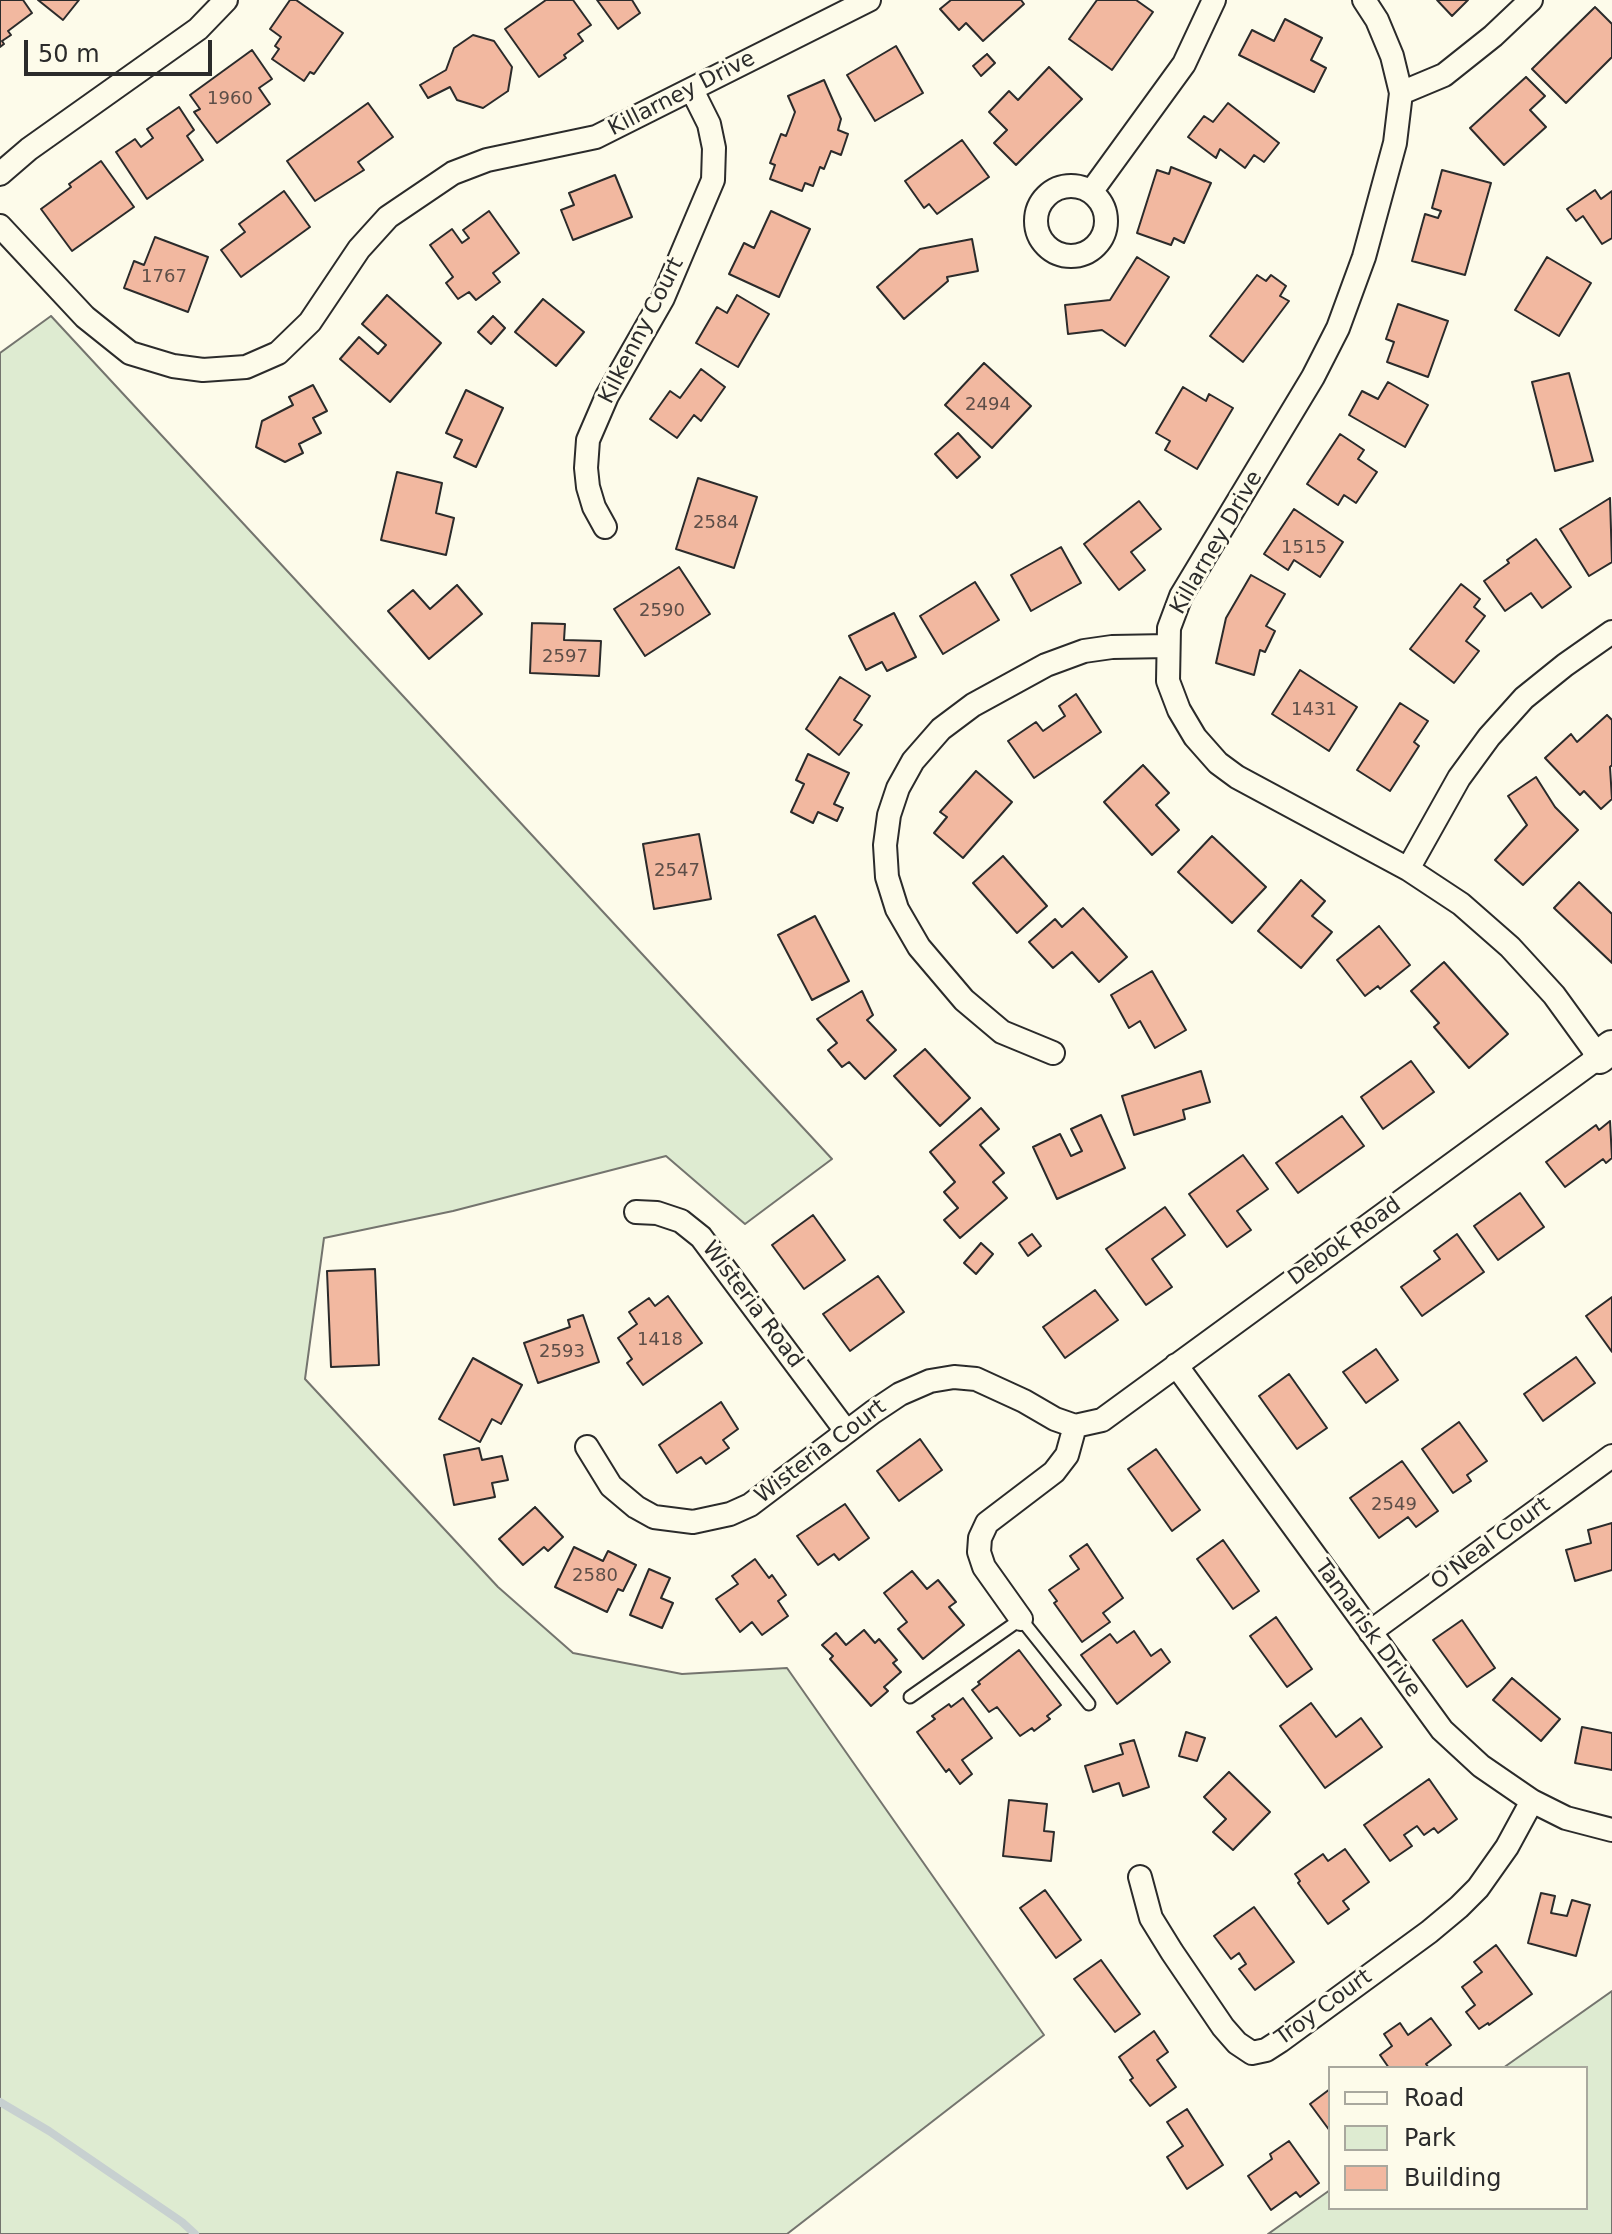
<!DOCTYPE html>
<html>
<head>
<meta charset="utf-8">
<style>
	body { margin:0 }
	#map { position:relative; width:1612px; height:2234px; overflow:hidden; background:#fdfbea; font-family:"DejaVu Sans",sans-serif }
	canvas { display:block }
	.legend { position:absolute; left:1328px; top:2066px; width:260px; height:144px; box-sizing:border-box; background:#fdfbea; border:2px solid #a9a89e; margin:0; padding:10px 14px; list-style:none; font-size:24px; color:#2b2b2b }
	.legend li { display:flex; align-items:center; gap:16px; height:40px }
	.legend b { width:40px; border:2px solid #a9a89e }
	.scale { position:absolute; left:24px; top:40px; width:188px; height:36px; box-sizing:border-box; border:4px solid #2b2b2b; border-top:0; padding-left:10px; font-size:24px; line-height:28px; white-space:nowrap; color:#2b2b2b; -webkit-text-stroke:6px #fdfbea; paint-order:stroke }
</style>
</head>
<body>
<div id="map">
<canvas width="1612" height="2234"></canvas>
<ul class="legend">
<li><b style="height:10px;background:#fdfbea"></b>Road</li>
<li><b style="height:22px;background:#deebd1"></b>Park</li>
<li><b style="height:22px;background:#f2b8a0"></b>Building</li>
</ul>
<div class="scale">50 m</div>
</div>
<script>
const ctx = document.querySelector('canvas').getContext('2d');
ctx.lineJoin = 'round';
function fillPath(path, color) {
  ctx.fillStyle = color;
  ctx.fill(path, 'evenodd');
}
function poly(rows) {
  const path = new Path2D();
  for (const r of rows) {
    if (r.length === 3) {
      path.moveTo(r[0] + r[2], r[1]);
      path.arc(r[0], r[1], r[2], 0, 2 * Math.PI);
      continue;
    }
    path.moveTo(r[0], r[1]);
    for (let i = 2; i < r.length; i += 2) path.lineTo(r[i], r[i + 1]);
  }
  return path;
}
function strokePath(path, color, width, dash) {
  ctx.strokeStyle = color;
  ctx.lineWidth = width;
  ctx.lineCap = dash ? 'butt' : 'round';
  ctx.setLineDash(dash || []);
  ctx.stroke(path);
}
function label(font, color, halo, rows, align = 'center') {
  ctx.font = font + ' "DejaVu Sans",sans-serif';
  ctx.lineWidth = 6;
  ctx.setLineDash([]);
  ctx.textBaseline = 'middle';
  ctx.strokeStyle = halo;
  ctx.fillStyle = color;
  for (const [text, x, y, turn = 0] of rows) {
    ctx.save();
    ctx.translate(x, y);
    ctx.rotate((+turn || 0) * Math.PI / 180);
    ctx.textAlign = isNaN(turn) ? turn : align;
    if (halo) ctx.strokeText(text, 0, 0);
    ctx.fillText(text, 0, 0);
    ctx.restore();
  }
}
const green = poly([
	[51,316,832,1159,745,1224,666,1156,453,1211,324,1238,305,1379,498,1587,573,1653,682,1674,787,1668,1044,2035,787,2234,0,2234,0,353,51,316],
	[1612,1991,1612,2234,1268,2234,1330,2190,1330,2208,1586,2208,1586,2068,1503,2068,1612,1991]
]);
fillPath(green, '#deebd1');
strokePath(green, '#74746e', 2);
strokePath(poly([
	[0,2102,49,2131,182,2222,195,2234]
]), '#c7d0d0', 8);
const building = poly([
	[0,0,23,0,32,13,8,31,11,35,2,41,4,44,0,47,0,0],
	[38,0,79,0,63,20,38,0],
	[290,0,296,0,343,33,314,74,310,72,304,81,272,59,279,49,275,46,281,37,270,29,290,0],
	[546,0,573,0,591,25,578,34,583,41,564,55,566,58,539,77,505,29,546,0],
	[597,0,632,0,640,13,618,29,597,0],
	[951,0,1021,0,1024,4,983,41,966,23,959,30,940,9,951,0],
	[1097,0,1136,0,1153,12,1112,70,1069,39,1097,0],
	[1437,0,1468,0,1452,16,1437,0],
	[1595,7,1612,24,1612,57,1566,103,1532,69,1595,7],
	[1285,19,1322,38,1311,60,1326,68,1314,92,1239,55,1252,30,1274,41,1285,19],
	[473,35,494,41,512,67,508,91,483,108,457,100,450,87,428,98,420,85,446,70,454,48,473,35],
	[896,46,923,93,875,121,847,75,896,46],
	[252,50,272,79,259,88,270,104,217,143,194,112,200,109,190,95,252,50],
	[987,54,995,63,981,76,973,66,987,54],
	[1049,67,1082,99,1016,165,994,143,1007,130,989,112,1009,91,1018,100,1049,67],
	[1526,77,1545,96,1530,110,1546,127,1504,165,1470,128,1526,77],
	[824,80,841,119,838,130,848,134,841,155,831,151,824,169,820,167,813,186,805,183,802,191,770,179,775,165,770,163,781,134,786,136,795,112,788,96,824,80],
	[368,103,393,137,358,162,364,170,315,201,287,161,368,103],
	[1228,103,1279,143,1264,162,1254,155,1245,168,1220,149,1216,158,1188,137,1204,116,1213,122,1228,103],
	[179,107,194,130,187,136,203,160,147,199,116,152,135,139,141,147,153,138,147,129,179,107],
	[962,140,989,177,937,214,929,204,924,208,905,181,962,140],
	[101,161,134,207,72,251,41,209,71,187,69,184,101,161],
	[1171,167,1211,183,1184,243,1174,238,1171,245,1137,233,1157,170,1169,174,1171,167],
	[1442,170,1491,183,1465,275,1412,261,1425,214,1438,218,1441,211,1432,208,1442,170],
	[615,175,632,217,573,240,561,210,574,205,569,193,615,175],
	[1595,190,1601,199,1612,191,1612,238,1602,244,1583,216,1576,221,1567,209,1595,190],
	[284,191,310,227,241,277,221,250,245,232,239,224,284,191],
	[489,211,519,253,493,273,500,282,476,300,469,292,458,299,446,283,453,277,430,245,452,229,462,243,469,238,463,230,489,211],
	[771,211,810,229,779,297,729,274,744,243,754,248,771,211],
	[155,237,208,257,188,312,124,288,134,261,144,265,155,237],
	[972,239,978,271,947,277,948,281,904,319,877,287,920,249,972,239],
	[1137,257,1169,277,1125,346,1102,330,1068,334,1065,305,1110,300,1137,257],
	[1547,257,1591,283,1559,336,1515,310,1547,257],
	[1257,275,1266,281,1271,275,1286,286,1280,296,1289,301,1243,362,1210,336,1257,275],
	[387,295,441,343,390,402,340,359,359,337,378,354,386,345,362,324,387,295],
	[737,295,769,314,738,367,696,343,717,307,727,313,737,295],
	[543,299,584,332,556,366,515,332,543,299],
	[1398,304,1448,321,1428,377,1387,362,1394,342,1386,339,1398,304],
	[493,316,505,328,491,344,478,332,493,316],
	[984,363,1031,406,992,448,945,405,984,363],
	[701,369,725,387,701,421,694,415,677,438,650,419,670,391,680,398,701,369],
	[1569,373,1593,461,1555,471,1532,382,1569,373],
	[1388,382,1428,405,1405,447,1349,415,1362,391,1378,399,1388,382],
	[313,385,327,411,313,418,321,433,299,444,303,453,285,462,256,447,262,421,293,405,289,397,313,385],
	[1183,387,1206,401,1209,394,1233,408,1197,469,1165,450,1170,441,1156,433,1183,387],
	[466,390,503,408,476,467,454,457,462,440,446,433,466,390],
	[958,433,980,457,957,478,935,454,958,433],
	[1340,434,1364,450,1358,459,1377,472,1356,503,1344,495,1338,505,1307,484,1340,434],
	[397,472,442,483,436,513,454,518,446,555,381,540,397,472],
	[698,478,757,497,734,568,676,549,698,478],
	[1610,498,1612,562,1589,576,1560,529,1610,498],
	[1139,501,1161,529,1131,552,1145,570,1119,590,1084,544,1139,501],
	[1294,509,1343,542,1320,577,1294,560,1288,570,1264,554,1294,509],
	[1536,539,1571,587,1542,608,1531,593,1505,611,1484,581,1509,563,1507,560,1536,539],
	[1061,547,1081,583,1031,611,1011,575,1061,547],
	[679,567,710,614,645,656,614,609,679,567],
	[1251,575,1285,594,1266,626,1275,631,1265,652,1260,650,1254,675,1216,663,1226,618,1251,575],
	[975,582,999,620,943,654,920,616,975,582],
	[1461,584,1480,599,1474,607,1485,616,1466,641,1479,651,1454,683,1410,649,1461,584],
	[457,585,482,614,429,659,388,611,413,590,430,609,457,585],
	[894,613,916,657,887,671,882,662,866,670,849,636,894,613],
	[532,623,565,624,564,640,601,641,599,676,530,673,532,623],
	[1300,670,1357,707,1329,751,1272,714,1300,670],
	[840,677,870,696,854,720,862,725,839,755,806,729,840,677],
	[1076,694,1101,732,1034,778,1008,741,1036,722,1043,731,1065,716,1059,706,1076,694],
	[1400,703,1428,721,1414,742,1419,746,1390,791,1357,770,1400,703],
	[1607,715,1612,720,1612,765,1610,767,1612,799,1601,809,1584,791,1580,795,1545,758,1571,734,1577,742,1607,715],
	[808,754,849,773,834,804,843,808,837,821,818,812,813,823,791,812,804,784,796,780,808,754],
	[1143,765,1169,793,1156,805,1179,830,1152,855,1104,802,1143,765],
	[976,771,1012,802,963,858,934,833,947,817,940,812,976,771],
	[1536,777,1555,807,1578,830,1523,885,1495,860,1527,825,1508,796,1536,777],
	[699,834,711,899,654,909,643,844,699,834],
	[1212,836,1266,887,1232,923,1178,872,1212,836],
	[1003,856,1047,906,1017,933,973,883,1003,856],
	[1301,880,1325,901,1312,916,1332,932,1301,968,1258,931,1301,880],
	[1579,882,1612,914,1612,963,1554,908,1579,882],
	[1083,908,1127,957,1099,982,1072,952,1053,968,1029,942,1055,919,1062,927,1083,908],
	[815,916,849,981,812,1000,778,935,815,916],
	[1379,926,1410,965,1380,989,1378,986,1365,996,1337,960,1379,926],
	[1444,962,1508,1034,1469,1068,1434,1027,1439,1023,1411,991,1444,962],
	[1152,971,1186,1030,1155,1048,1140,1021,1129,1028,1111,995,1152,971],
	[862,991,873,1015,867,1020,896,1050,865,1079,849,1062,842,1067,828,1050,837,1043,817,1019,862,991],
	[925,1049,970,1098,940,1126,894,1076,925,1049],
	[1411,1061,1434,1092,1383,1129,1361,1097,1411,1061],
	[1201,1071,1210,1102,1183,1110,1185,1119,1134,1135,1122,1096,1201,1071],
	[981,1108,999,1129,980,1145,1004,1173,993,1182,1007,1198,960,1238,944,1220,958,1208,944,1192,955,1182,930,1152,981,1108],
	[1101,1115,1125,1168,1057,1199,1033,1147,1060,1134,1071,1156,1082,1151,1071,1129,1101,1115],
	[1342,1116,1364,1146,1298,1193,1276,1163,1342,1116],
	[1610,1121,1612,1158,1606,1163,1603,1159,1565,1187,1546,1162,1596,1125,1599,1130,1610,1121],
	[1243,1155,1268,1189,1237,1211,1251,1230,1227,1247,1189,1194,1243,1155],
	[1520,1193,1544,1227,1498,1260,1474,1226,1520,1193],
	[1165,1207,1185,1235,1152,1259,1172,1287,1146,1305,1106,1249,1165,1207],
	[813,1215,845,1260,804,1289,772,1245,813,1215],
	[1032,1234,1041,1246,1028,1256,1019,1243,1032,1234],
	[1457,1234,1484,1272,1422,1316,1401,1287,1440,1259,1434,1251,1457,1234],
	[981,1243,993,1254,976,1274,964,1263,981,1243],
	[375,1269,379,1365,331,1367,327,1271,375,1269],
	[878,1276,904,1312,850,1351,823,1314,878,1276],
	[1095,1290,1118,1320,1065,1358,1043,1327,1095,1290],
	[668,1296,702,1343,643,1385,627,1363,632,1359,618,1338,637,1324,629,1312,649,1298,655,1306,668,1296],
	[1612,1297,1612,1352,1586,1316,1612,1297],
	[583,1315,599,1362,538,1383,524,1343,570,1327,568,1320,583,1315],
	[1376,1349,1398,1380,1366,1403,1343,1372,1376,1349],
	[1576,1357,1595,1383,1543,1421,1524,1394,1576,1357],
	[473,1358,522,1385,501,1424,492,1419,480,1442,439,1419,473,1358],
	[1289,1374,1327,1428,1297,1449,1259,1396,1289,1374],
	[721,1402,738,1429,723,1440,729,1448,706,1464,701,1457,677,1473,659,1445,721,1402],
	[1459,1422,1487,1461,1467,1475,1471,1481,1453,1493,1422,1449,1459,1422],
	[920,1439,942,1470,899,1501,877,1471,920,1439],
	[479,1448,482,1460,502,1456,508,1480,492,1483,495,1497,454,1505,444,1455,479,1448],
	[1156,1449,1200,1510,1172,1531,1128,1469,1156,1449],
	[1402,1461,1438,1511,1416,1527,1408,1517,1379,1538,1350,1498,1402,1461],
	[845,1504,869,1538,839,1560,834,1554,818,1565,797,1536,845,1504],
	[535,1507,563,1537,548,1551,544,1547,523,1565,499,1539,535,1507],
	[1612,1523,1612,1570,1575,1581,1566,1550,1591,1543,1588,1530,1612,1523],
	[1223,1540,1259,1591,1233,1609,1197,1559,1223,1540],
	[1087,1544,1123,1598,1103,1613,1110,1622,1082,1642,1054,1603,1057,1601,1049,1590,1079,1569,1070,1556,1087,1544],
	[574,1547,603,1561,608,1551,636,1565,623,1591,618,1589,607,1612,555,1587,574,1547],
	[755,1559,769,1578,772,1575,786,1595,778,1601,788,1616,762,1635,752,1622,740,1632,716,1599,738,1584,732,1576,755,1559],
	[649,1569,670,1578,661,1598,673,1603,662,1628,630,1615,649,1569],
	[912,1571,927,1589,938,1580,956,1602,949,1607,964,1625,923,1659,898,1629,907,1622,884,1593,912,1571],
	[1276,1617,1312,1669,1287,1687,1250,1636,1276,1617],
	[1462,1620,1495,1668,1467,1687,1433,1640,1462,1620],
	[864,1630,875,1643,879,1639,897,1660,893,1663,901,1672,884,1687,888,1691,871,1706,830,1659,833,1656,822,1645,836,1633,846,1645,864,1630],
	[1134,1631,1151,1656,1161,1649,1170,1662,1117,1704,1081,1655,1110,1634,1117,1643,1134,1631],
	[1019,1650,1061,1705,1047,1716,1050,1719,1034,1731,1032,1728,1020,1736,997,1707,989,1712,972,1690,980,1684,978,1682,1019,1650],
	[1512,1678,1560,1719,1541,1741,1493,1700,1512,1678],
	[963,1698,992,1738,962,1760,972,1774,960,1784,949,1769,946,1772,917,1732,935,1719,932,1716,949,1704,951,1707,963,1698],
	[1311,1703,1336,1737,1361,1718,1382,1747,1325,1788,1280,1726,1311,1703],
	[1582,1727,1612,1733,1612,1770,1575,1763,1582,1727],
	[1186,1732,1205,1738,1197,1761,1179,1756,1186,1732],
	[1134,1740,1149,1787,1123,1796,1119,1783,1093,1792,1085,1766,1123,1754,1120,1744,1134,1740],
	[1229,1772,1270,1812,1233,1850,1213,1832,1226,1819,1204,1797,1229,1772],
	[1429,1779,1457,1819,1438,1833,1434,1828,1424,1835,1417,1826,1404,1835,1412,1846,1390,1861,1364,1825,1429,1779],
	[1009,1800,1047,1804,1044,1831,1054,1832,1051,1861,1003,1856,1009,1800],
	[1345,1849,1369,1882,1343,1901,1349,1909,1328,1924,1298,1883,1300,1881,1295,1874,1323,1854,1328,1861,1345,1849],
	[1045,1890,1081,1940,1056,1958,1020,1908,1045,1890],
	[1541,1893,1555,1896,1551,1913,1567,1916,1572,1900,1590,1905,1576,1956,1528,1943,1541,1893],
	[1254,1907,1294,1962,1255,1990,1239,1969,1246,1964,1239,1953,1231,1959,1214,1936,1254,1907],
	[1496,1945,1532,1994,1489,2025,1488,2023,1479,2029,1466,2012,1475,2005,1462,1987,1482,1972,1474,1962,1496,1945],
	[1101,1960,1140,2014,1115,2032,1074,1979,1101,1960],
	[1431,2018,1451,2045,1426,2064,1429,2068,1389,2068,1380,2055,1392,2046,1384,2034,1400,2023,1408,2035,1431,2018],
	[1154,2031,1168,2052,1157,2060,1176,2087,1150,2106,1130,2080,1133,2078,1119,2057,1154,2031],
	[1330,2089,1330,2131,1310,2104,1330,2089],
	[1187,2109,1223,2165,1187,2189,1167,2157,1183,2146,1167,2122,1187,2109],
	[1289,2141,1319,2183,1300,2197,1296,2192,1271,2210,1248,2176,1272,2159,1270,2154,1289,2141]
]);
fillPath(building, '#f2b8a0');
strokePath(building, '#2b2b2b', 2);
const lane = poly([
	[910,1697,1021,1619,1089,1704]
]);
const street = poly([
	[1401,93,1444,75,1493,36,1531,0],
	[0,174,29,149,198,29,226,0],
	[1071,221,35],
	[1091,192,1184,64,1214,0],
	[0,226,85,317,130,353,173,366,203,370,246,367,278,353,310,322,359,249,388,217,453,173,487,160,596,137,869,0],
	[605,527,594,507,588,487,586,468,588,440,607,396,663,298,713,180,714,148,709,124,692,90],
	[1408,869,1459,778,1489,737,1524,698,1565,665,1612,632],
	[1053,1053,1002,1032,964,1000,919,947,897,909,887,877,885,845,889,815,898,788,913,761,941,729,973,705,1046,665,1084,651,1112,647,1168,646],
	[636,1212,657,1213,681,1221,701,1237,846,1431],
	[1176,1365,1442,1730,1481,1766,1532,1801,1566,1818,1612,1830],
	[587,1447,611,1486,636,1507,654,1517,693,1522,730,1514,750,1505,873,1412,900,1394,930,1381,954,1377,976,1379,1024,1401,1055,1419,1075,1426,1102,1420,1599,1057,1554,995,1510,947,1461,904,1408,869,1237,777,1218,763,1195,737,1179,710,1168,681,1169,628,1181,596,1313,377,1338,328,1364,257,1395,143,1401,93,1392,56,1377,20,1364,0],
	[1021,1619,984,1567,979,1552,980,1538,987,1523,1054,1472,1067,1455,1075,1426],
	[1370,1632,1612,1456],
	[1140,1877,1151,1918,1172,1952,1223,2027,1237,2043,1252,2053,1266,2050,1280,2041,1429,1932,1459,1907,1478,1888,1507,1847,1532,1801]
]);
const secondary = poly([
	[1599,1057,1612,1047]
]);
strokePath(lane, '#2b2b2b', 15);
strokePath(street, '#2b2b2b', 26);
strokePath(secondary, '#2b2b2b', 36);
strokePath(lane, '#fdfbea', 11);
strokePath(street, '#fdfbea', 22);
strokePath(secondary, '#fdfbea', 32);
label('18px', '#5d4e48', null, [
	["1960",230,99],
	["1767",164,277],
	["2494",988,405],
	["2584",716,523],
	["1515",1304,548],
	["2590",662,611],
	["2597",565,657],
	["1431",1314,710],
	["2547",677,871],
	["1418",660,1340],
	["2593",562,1352],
	["2549",1394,1505],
	["2580",595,1576]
]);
label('22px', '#2b2b2b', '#fdfbea', [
	["Killarney Drive",682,94,-27],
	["Kilkenny Court",642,331,-63],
	["Killarney Drive",1217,543,-60],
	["Debok Road",1345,1242,-36],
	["Wisteria Road",752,1305,53],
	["Wisteria Court",821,1452,-37],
	["O'Neal Court",1491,1544,-36],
	["Tamarisk Drive",1367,1629,54],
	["Troy Court",1324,2008,-36]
]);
</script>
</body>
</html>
